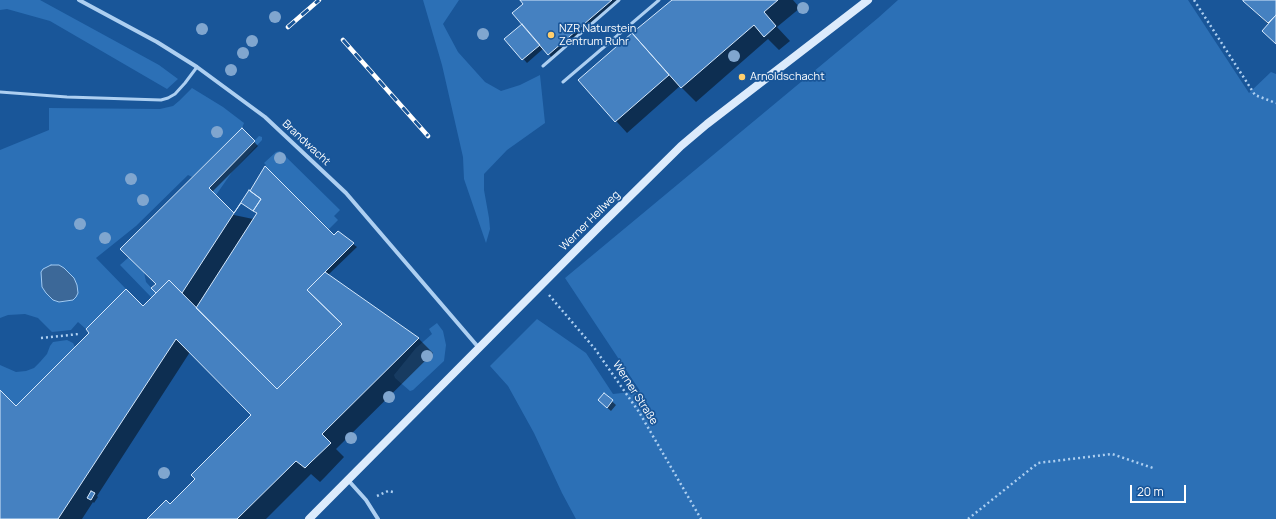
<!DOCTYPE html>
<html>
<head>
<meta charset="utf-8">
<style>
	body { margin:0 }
	#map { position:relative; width:1276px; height:519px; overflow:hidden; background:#195699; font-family:Manrope,sans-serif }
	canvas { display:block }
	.scale { position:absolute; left:1130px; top:485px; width:56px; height:18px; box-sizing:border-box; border:2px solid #fff; border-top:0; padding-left:5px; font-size:12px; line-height:14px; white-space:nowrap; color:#fff; -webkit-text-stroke:3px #195699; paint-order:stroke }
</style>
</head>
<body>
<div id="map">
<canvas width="1276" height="519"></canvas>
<div class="scale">20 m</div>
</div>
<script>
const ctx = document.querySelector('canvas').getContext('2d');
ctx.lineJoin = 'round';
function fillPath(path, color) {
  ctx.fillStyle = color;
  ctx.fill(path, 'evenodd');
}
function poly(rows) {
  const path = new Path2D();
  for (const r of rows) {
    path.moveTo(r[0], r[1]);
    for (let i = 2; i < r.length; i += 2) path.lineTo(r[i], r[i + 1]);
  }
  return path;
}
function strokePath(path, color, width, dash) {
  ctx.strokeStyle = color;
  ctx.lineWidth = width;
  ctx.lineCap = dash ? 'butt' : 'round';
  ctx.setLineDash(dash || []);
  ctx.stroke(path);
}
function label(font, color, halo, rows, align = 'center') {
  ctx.font = font + ' Manrope,sans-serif';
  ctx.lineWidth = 3.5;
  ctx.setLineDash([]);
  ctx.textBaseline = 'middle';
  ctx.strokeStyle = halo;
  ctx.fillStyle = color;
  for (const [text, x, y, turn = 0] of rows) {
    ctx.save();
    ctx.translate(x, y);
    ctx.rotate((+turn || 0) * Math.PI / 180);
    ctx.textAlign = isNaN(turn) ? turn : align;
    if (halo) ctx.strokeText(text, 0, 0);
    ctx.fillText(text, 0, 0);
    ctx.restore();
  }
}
fillPath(poly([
	[0,0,40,0,159,65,178,79,167,89,50,21,7,9,0,10],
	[423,0,459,0,443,24,458,52,485,82,501,91,520,85,540,75,545,123,507,150,484,174,484,190,489,218,490,229,486,243,464,179,463,157,442,65],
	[898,0,1188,0,1249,93,1271,72,1276,74,1276,519,576,519,562,493,534,433,508,386,490,366,537,319,586,353,613,394,640,391,565,278,878,18],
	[192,88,223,107,244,123,242,128,192,177,188,175,136,226,96,258,126,289,86,329,78,322,71,330,52,332,38,318,25,314,8,315,0,318,0,150,49,130,49,108,160,109,173,106,179,101],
	[259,136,262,137,262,140,232,172,216,195,209,188],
	[280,151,340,210,334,216,338,220,329,229,265,166,266,165,264,163,276,152],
	[129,257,144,272,146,282,156,293,152,298,120,265],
	[437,323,443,331,446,345,444,361,413,390,410,391,395,378,394,375,416,348,432,334,429,329],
	[67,340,73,343,75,347,16,406,0,390,0,365,16,372,26,371,34,368,40,362,47,354,50,346,53,342]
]), '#2c70b6');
const water = poly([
	[51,265,59,265,64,268,74,278,77,285,78,293,76,297,73,300,59,302,53,300,46,293,42,287,41,272,43,269,51,265]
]);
fillPath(water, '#3c6898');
strokePath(water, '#a0caf3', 1);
fillPath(poly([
	[521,0,620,0,552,58,544,48,527,63,506,39,523,24,524,4],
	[673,0,793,0,800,8,777,27,790,41,779,50,768,39,696,102,680,86,627,133,579,80],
	[1245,0,1276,0,1276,44,1263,31,1269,25,1244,1],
	[242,129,258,146,212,192,234,215,334,236,353,244,357,247,328,275,419,339,433,353,336,449,344,457,326,476,320,482,311,474,266,519,148,519,170,505,196,479,253,415,190,352,97,496,98,497,94,503,93,502,82,519,0,519,0,392,16,407,143,307,157,293,157,284,122,249],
	[604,394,616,405,611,411,603,404]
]), '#0007');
const building = poly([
	[520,0,612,0,548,55,512,13,523,4,520,0],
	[672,0,778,0,764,12,776,26,764,37,754,25,681,88,632,33,672,0],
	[1243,0,1276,0,1276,15,1268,23,1243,1,1243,0],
	[1276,15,1276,44,1262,31,1276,15],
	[522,24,540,45,522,60,504,39,522,24],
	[632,33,669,75,615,122,578,80,632,33],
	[242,128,255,141,209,188,234,213,241,203,253,211,261,199,250,191,265,166,334,235,338,231,354,243,307,290,342,324,277,389,169,280,156,293,151,288,156,284,120,249,242,128],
	[249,190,261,199,253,211,257,213,196,308,277,389,342,324,307,290,325,272,419,338,322,434,331,443,311,462,305,468,296,461,237,519,147,519,166,500,170,504,195,479,191,475,251,415,176,339,58,519,0,519,0,390,16,406,89,333,86,329,126,289,143,306,169,280,182,293,249,190],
	[604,393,613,400,607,408,598,400,604,393],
	[91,491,95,493,91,500,87,498,91,491]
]);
fillPath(building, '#4581c1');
strokePath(building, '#d5e8fc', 1);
strokePath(poly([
	[1194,0,1255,95,1276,103],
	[549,295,595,349,639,412,701,519],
	[41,338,79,334],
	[377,496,388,491,393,492],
	[968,519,1038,463,1112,454,1153,468]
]), '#adcff1', 2.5, [2, 3]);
strokePath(poly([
	[543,66,619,0],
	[563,82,659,0],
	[0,92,67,97,161,100,168,98,175,94,185,83,197,67]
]), '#adcff1', 3);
strokePath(poly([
	[79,0,157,42,197,67,265,117,346,193,479,348],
	[348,480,366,500,378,519]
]), '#adcff1', 4);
strokePath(poly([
	[309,519,600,226,681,146,707,124,868,0]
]), '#dcebfc', 8);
const rail = poly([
	[288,27,319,0],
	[343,40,428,136]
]);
strokePath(rail, '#fff', 4.5);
strokePath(rail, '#195699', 3, [9]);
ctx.fillStyle = '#80a6cf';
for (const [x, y] of [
	[803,8],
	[275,17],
	[202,29],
	[483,34],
	[252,41],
	[243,53],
	[734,56],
	[231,70],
	[217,132],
	[280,158],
	[131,179],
	[143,200],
	[80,224],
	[105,238],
	[427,356],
	[389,397],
	[351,438],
	[164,473]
]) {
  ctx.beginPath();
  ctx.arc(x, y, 6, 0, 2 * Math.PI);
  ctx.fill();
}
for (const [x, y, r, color] of [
	[551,35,4,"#ffcf6e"],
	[742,77,4,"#ffcf6e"]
]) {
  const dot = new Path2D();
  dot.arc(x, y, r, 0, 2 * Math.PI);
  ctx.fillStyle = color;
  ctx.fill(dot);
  strokePath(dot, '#195699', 1.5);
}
label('11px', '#fff', '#195699', [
	["NZR Naturstein",559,29],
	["Zentrum Ruhr",559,42],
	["Arnoldschacht",750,77]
], 'left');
label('11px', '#fff', '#195699', [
	["Brandwacht",306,143,43],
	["Werner Hellweg",590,221,-45],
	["Werner Straße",635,393,57]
]);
</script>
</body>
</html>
